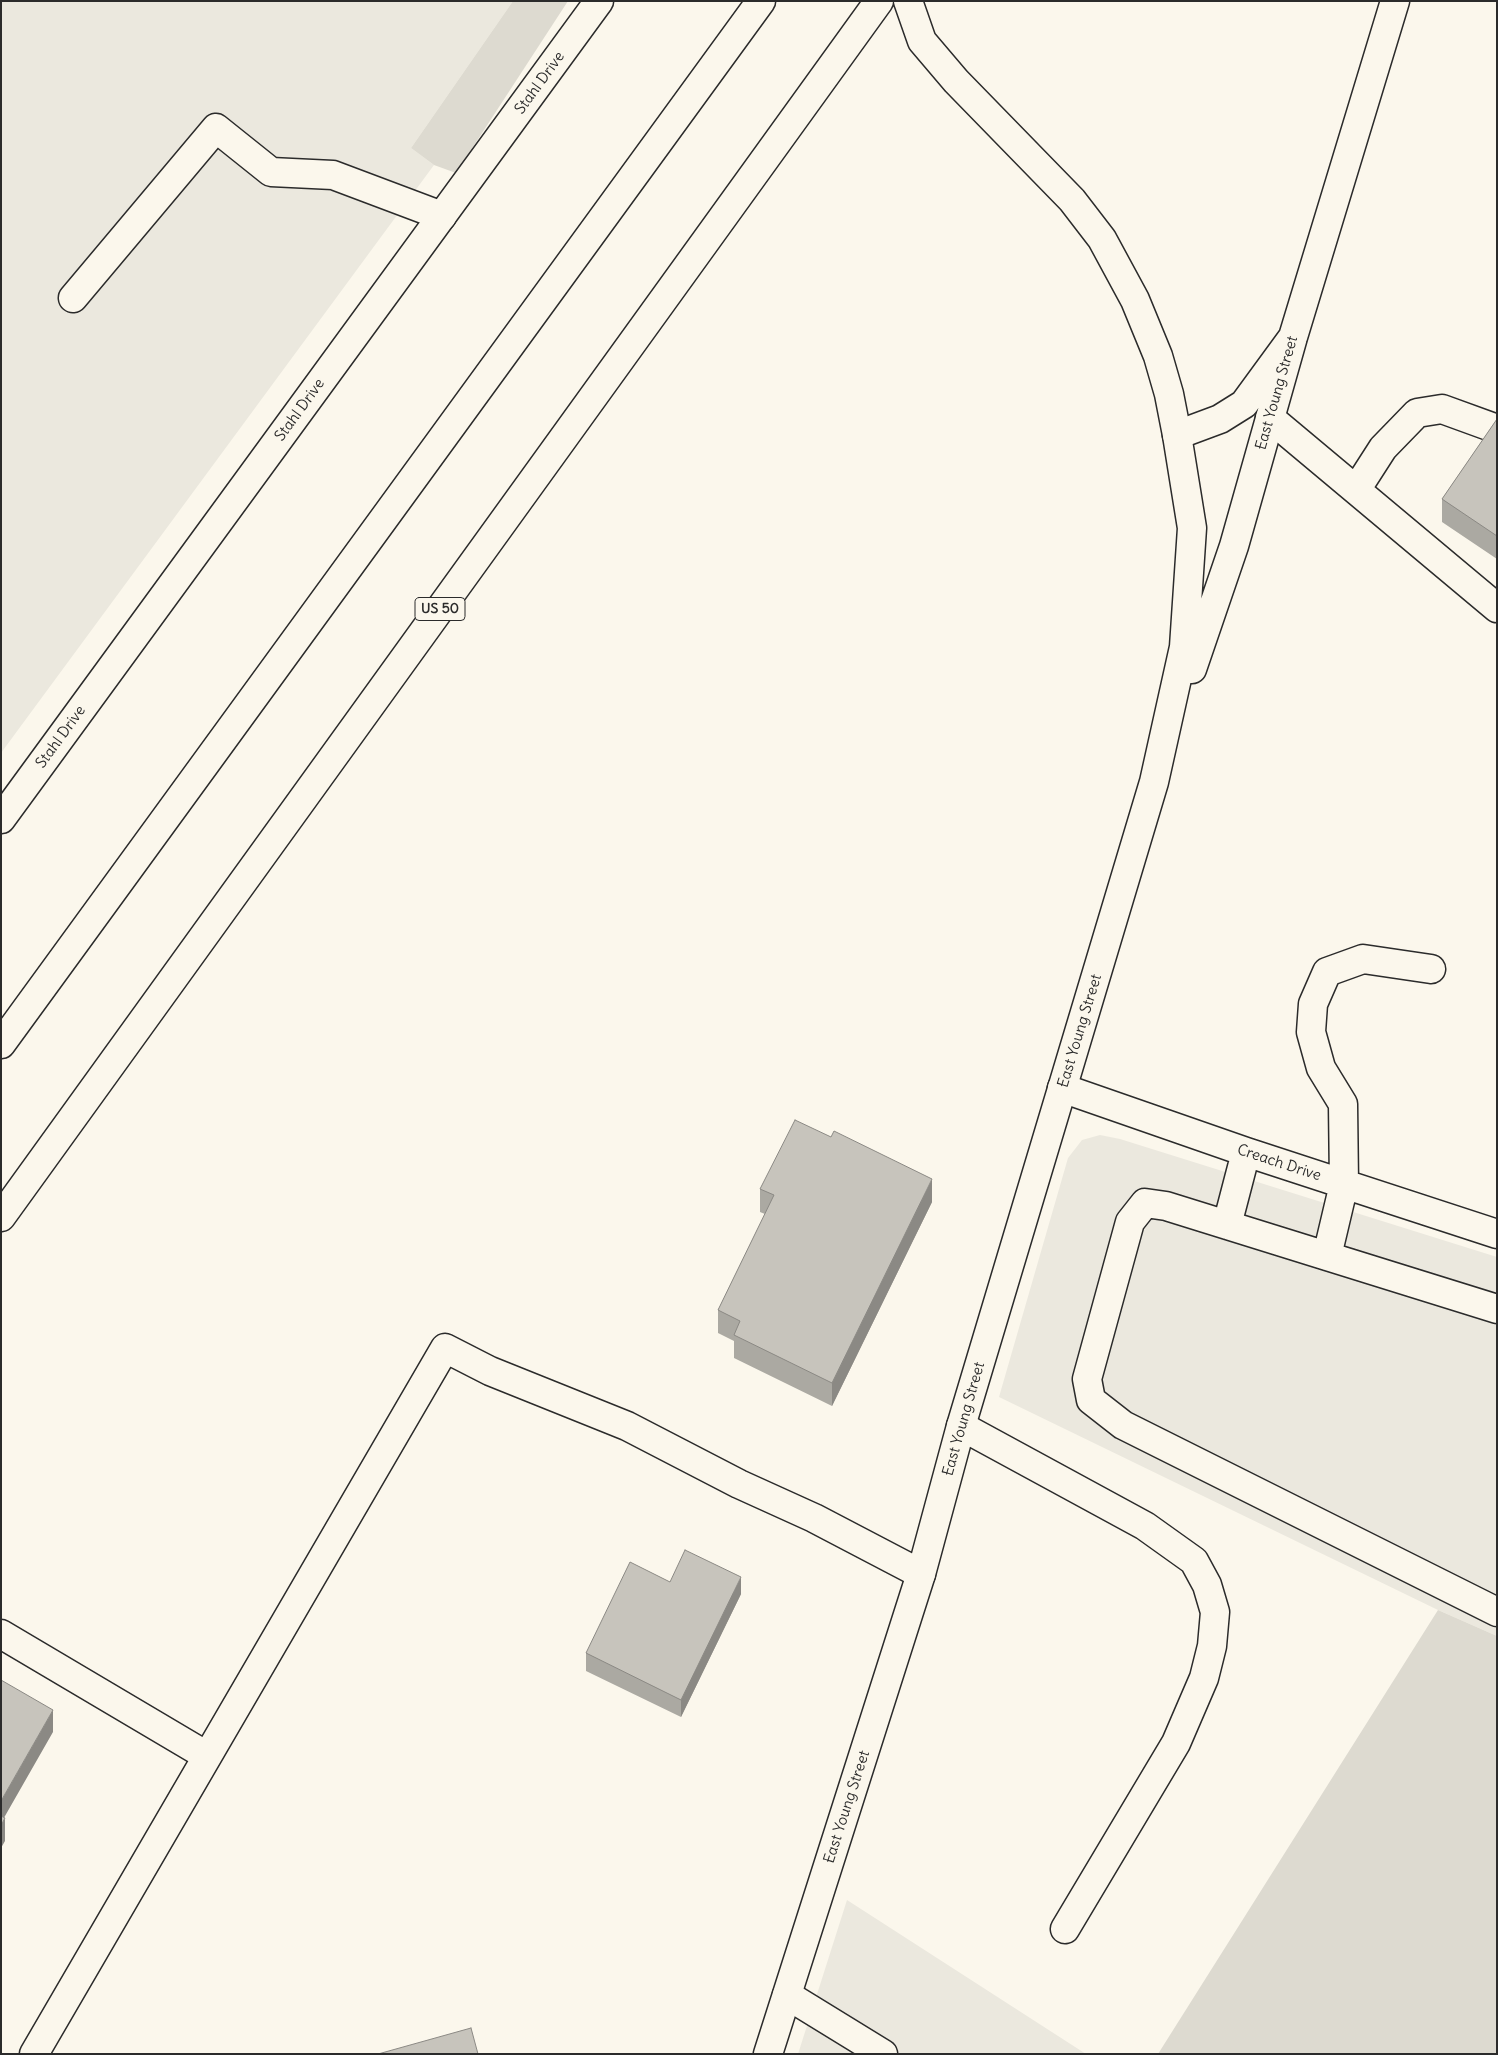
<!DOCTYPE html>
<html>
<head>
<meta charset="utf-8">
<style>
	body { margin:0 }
	#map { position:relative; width:1498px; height:2055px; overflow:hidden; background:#fbf7ec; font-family:Delius,sans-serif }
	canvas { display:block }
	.frame { position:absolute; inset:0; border:2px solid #2b2b2b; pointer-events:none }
</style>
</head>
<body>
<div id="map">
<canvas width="1498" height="2055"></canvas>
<div class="frame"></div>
</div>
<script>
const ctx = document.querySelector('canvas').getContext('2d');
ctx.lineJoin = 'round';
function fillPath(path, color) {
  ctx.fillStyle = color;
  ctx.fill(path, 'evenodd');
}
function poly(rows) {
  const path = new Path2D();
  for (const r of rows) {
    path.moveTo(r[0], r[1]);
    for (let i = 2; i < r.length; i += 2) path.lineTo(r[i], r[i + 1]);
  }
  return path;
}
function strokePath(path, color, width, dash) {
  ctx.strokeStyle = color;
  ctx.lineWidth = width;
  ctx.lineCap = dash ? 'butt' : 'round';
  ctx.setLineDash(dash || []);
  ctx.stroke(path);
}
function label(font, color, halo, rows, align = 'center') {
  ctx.font = font + ' Delius,sans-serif';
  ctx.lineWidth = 4;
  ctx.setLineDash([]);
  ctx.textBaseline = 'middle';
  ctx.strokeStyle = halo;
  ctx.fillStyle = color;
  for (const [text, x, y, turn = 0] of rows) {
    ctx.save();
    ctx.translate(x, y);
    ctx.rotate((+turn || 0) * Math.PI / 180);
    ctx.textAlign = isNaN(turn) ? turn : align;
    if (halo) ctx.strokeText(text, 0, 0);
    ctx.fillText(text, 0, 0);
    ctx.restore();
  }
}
fillPath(poly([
	[1,1,513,1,411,148,434,165,1,753],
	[1100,1135,1120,1139,1497,1257,1497,1636,1438,1610,999,1397,1068,1158,1082,1140],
	[847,1900,1086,2054,798,2054]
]), '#ebe8de');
fillPath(poly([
	[513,1,568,1,456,173,434,165,411,148],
	[1438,1610,1497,1636,1497,2054,1158,2054]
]), '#dddad0');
const minor = poly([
	[73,298,216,128,271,172,333,175,442,216],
	[1270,418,1497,608],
	[1356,490,1383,448,1417,413,1442,409,1497,429],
	[1062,1088,1246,1152,1497,1234],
	[1227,1225,1246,1152],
	[1327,1256,1344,1184,1343,1104,1321,1068,1311,1032,1313,1004,1327,972,1363,959,1431,969],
	[1497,1309,1166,1206,1145,1203,1130,1222,1087,1379,1091,1400,1123,1425,1497,1612],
	[961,1426,1145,1526,1194,1561,1207,1585,1215,1612,1212,1646,1204,1678,1176,1743,1065,1929],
	[1,1634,207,1756],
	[787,1995,883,2054],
	[34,2054,445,1348,490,1371,627,1426,739,1484,814,1518,921,1574]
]);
const major = poly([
	[1192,669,1234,546,1293,337,1395,1],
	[1,819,599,1],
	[768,2054,921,1574,961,1426,1154,782,1184,647,1192,528,1177,435,1220,419,1244,404,1293,337]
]);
const highway = poly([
	[908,1,922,41,956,81,1072,200,1102,239,1135,300,1158,356,1169,394,1177,435],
	[1,1044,761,1],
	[1,1217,879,1]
]);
strokePath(minor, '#2b2b2b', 31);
strokePath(major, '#2b2b2b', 31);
strokePath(highway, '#2b2b2b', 31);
strokePath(minor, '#fbf7ec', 28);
strokePath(major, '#fbf7ec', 28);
strokePath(highway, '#fbf7ec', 28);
fillPath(poly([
	[1497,419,1497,559,1442,522,1442,499],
	[760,1189,932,1202,832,1406,734,1358,734,1341,718,1333,718,1310,765,1214,760,1212],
	[670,1582,741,1594,681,1717,586,1671,586,1653]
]), '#aba9a2');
fillPath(poly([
	[932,1179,932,1202,832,1406,832,1383],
	[741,1577,741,1594,681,1717,681,1700],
	[53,1710,53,1732,1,1823,1,1801],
	[5,1818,5,1841,1,1848,1,1825]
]), '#8b8984');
const building = poly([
	[1497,419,1497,536,1442,499,1497,419],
	[795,1120,831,1137,834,1131,932,1179,832,1383,734,1335,740,1321,718,1310,774,1195,760,1189,795,1120],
	[685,1550,741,1577,681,1700,586,1653,630,1562,670,1582,685,1550],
	[1,1680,53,1710,1,1801,1,1680],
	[1,1816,5,1818,1,1825,1,1816],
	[471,2028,478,2054,378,2054,471,2028]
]);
fillPath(building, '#c7c4bc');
strokePath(building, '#8b8984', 1);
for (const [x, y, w] of [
	[440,609,50]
]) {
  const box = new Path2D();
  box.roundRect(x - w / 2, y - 11.5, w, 23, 4);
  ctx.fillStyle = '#fbf7ec';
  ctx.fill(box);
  strokePath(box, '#2b2b2b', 1);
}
label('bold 14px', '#2b2b2b', null, [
	["US 50",440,609]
]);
label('15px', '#2b2b2b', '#fbf7ec', [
	["Stahl Drive",540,83,-54],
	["East Young Street",1277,393,-74],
	["Stahl Drive",300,410,-54],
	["Stahl Drive",61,737,-54],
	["East Young Street",1080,1031,-73],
	["Creach Drive",1279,1163,18],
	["East Young Street",964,1419,-74],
	["East Young Street",847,1807,-72]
]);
</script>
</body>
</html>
